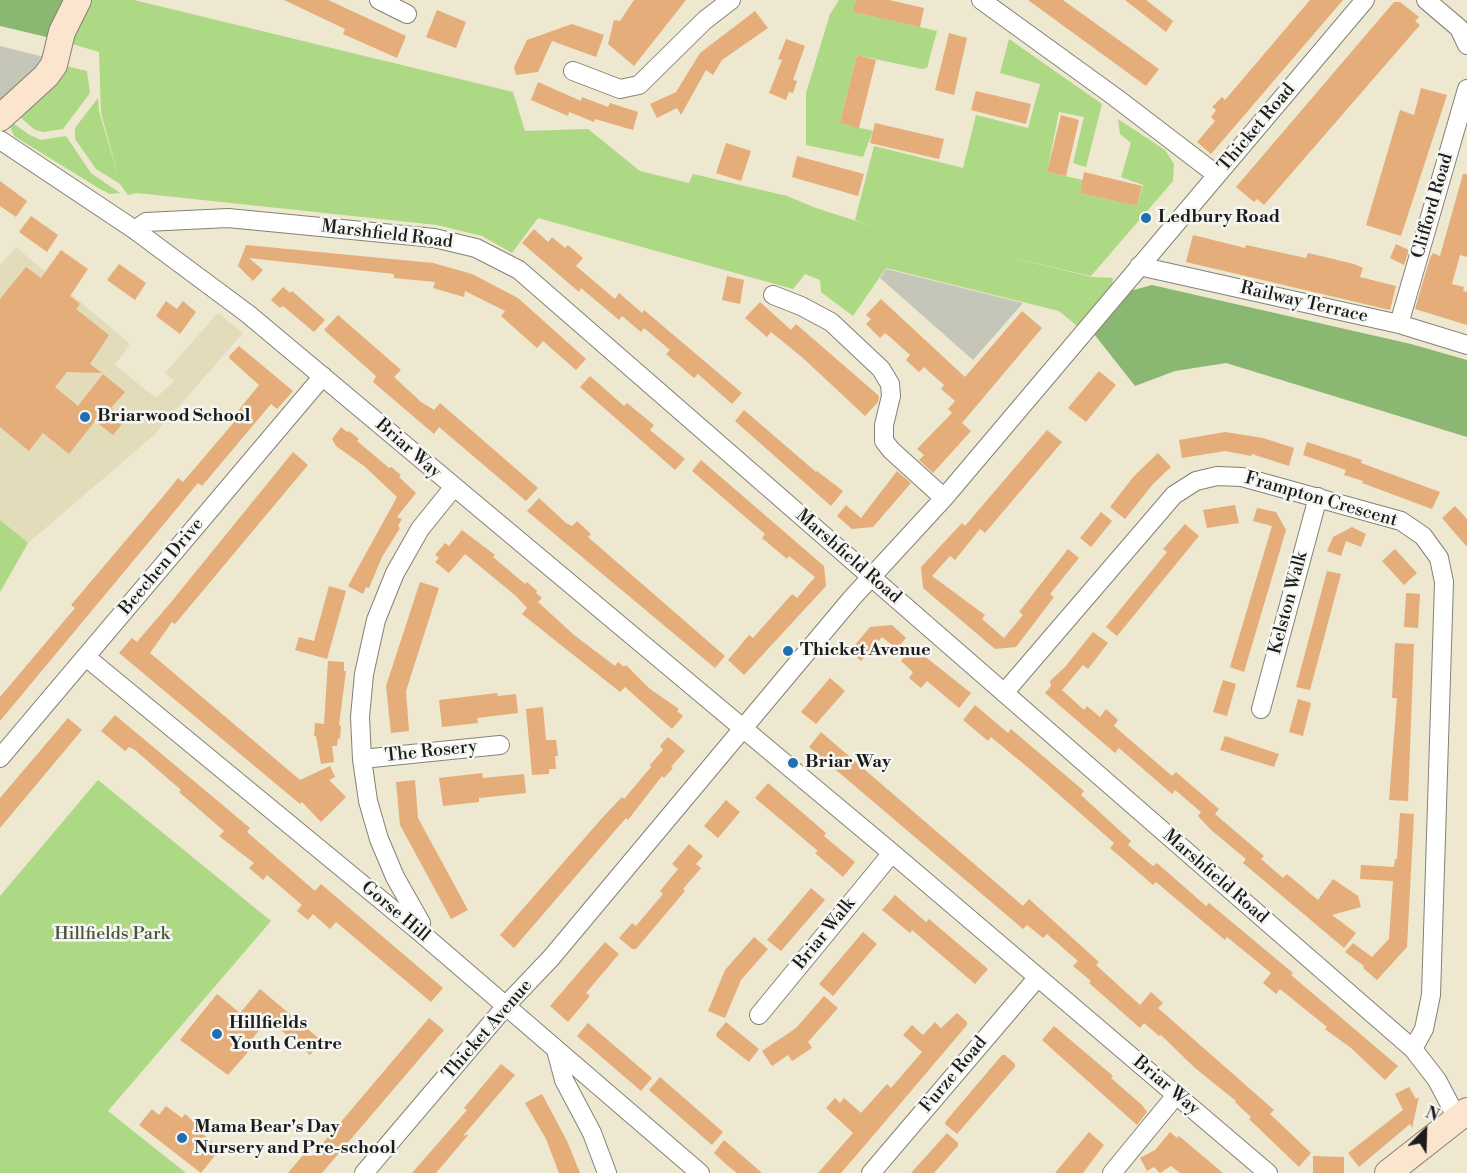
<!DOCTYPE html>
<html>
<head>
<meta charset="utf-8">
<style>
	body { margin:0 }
	#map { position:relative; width:1467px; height:1173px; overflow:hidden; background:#ede8cf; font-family:"Libre Bodoni",serif }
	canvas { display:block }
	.north { position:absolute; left:1395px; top:1101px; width:60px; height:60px; -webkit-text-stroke:4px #f6f6f2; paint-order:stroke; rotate:23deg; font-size:16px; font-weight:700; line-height:24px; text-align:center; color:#1c1c1c }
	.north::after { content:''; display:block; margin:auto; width:21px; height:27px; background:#1c1c1c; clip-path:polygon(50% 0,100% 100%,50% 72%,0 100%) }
</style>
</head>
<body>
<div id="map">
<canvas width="1467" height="1173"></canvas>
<div class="north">N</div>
</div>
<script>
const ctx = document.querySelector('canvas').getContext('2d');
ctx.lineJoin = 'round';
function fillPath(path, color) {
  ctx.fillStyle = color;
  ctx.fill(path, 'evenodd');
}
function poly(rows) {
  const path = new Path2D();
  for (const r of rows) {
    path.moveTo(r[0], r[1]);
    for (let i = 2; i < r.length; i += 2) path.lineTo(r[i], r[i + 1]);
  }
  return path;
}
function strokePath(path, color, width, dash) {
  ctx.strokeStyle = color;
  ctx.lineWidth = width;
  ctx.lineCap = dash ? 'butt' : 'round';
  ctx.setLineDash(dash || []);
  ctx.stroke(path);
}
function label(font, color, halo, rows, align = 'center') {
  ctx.font = font + ' "Libre Bodoni",serif';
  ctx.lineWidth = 5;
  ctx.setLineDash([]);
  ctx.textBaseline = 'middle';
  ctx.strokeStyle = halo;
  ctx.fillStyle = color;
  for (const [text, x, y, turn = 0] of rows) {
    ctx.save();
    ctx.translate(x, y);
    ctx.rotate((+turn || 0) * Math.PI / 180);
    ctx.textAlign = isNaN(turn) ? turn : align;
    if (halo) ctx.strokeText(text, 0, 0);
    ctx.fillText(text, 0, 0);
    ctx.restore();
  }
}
fillPath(poly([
	[16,247,130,344,115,365,156,398,174,381,165,373,218,313,243,333,153,436,28,543,0,592,0,265]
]), '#e2dcba');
fillPath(poly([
	[0,46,44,57,36,79,0,105],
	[886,269,1023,303,973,360,880,278]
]), '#c5c5b8');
fillPath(poly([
	[87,0,134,0,513,92,525,131,588,129,640,171,689,183,693,174,787,196,816,208,881,229,855,220,874,146,963,168,976,115,1028,128,1040,84,1000,73,1009,39,1102,104,1086,167,1073,163,1084,117,1059,112,1047,172,1083,180,1080,193,1137,206,1143,185,1121,177,1131,143,1120,134,1118,119,1165,150,1174,164,1173,181,1091,276,986,252,1092,277,1113,278,1112,287,1077,326,1059,311,886,268,853,316,821,292,820,280,805,274,793,289,538,218,512,253,482,236,437,225,137,193,128,195,120,184,96,169,75,139,75,128,98,98,99,111,120,182,101,113,99,52,69,43],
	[839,0,856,0,854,12,937,31,927,68,922,69,857,55,840,123,873,131,863,157,806,145,806,93,830,14],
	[61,65,87,71,90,93,63,129,43,132,35,130,20,117],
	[13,123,28,134,41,140,66,136,91,173,120,193,110,194,100,189,14,136,10,126],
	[0,520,28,543,0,592],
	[98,780,271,921,108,1111,186,1173,0,1173,0,896]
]), '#add884');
fillPath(poly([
	[0,0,72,0,55,39,0,26],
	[1152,285,1411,344,1467,360,1467,437,1226,363,1175,371,1135,386,1094,334,1130,291]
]), '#8ab872');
fillPath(poly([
	[284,0,328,0,406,36,397,58,343,34,345,29],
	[634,0,686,0,634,66,608,44,614,20,620,21],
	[856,0,889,0,924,8,920,27,853,12],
	[1028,0,1063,0,1159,69,1146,86],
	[1125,0,1146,0,1173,21,1166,32],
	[1310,0,1343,0,1211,154,1197,142,1215,121,1211,117,1216,110,1212,107,1222,97,1225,100],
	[1394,2,1400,2,1419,17,1415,21,1420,25,1264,205,1257,199,1254,202,1236,187],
	[437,10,466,22,456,48,426,37],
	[755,11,768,28,722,60,713,75,706,70,681,115,677,108,657,118,650,104,676,92,700,53],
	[572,24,604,35,596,57,552,41,538,72,516,75,514,67,527,40],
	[949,33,967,38,954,95,935,90],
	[786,39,805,46,793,80,797,81,793,93,789,92,786,100,769,93,782,60,778,59],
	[857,55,876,60,859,128,840,123],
	[538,82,581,101,582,97,608,107,610,103,638,112,633,130,595,119,594,122,569,112,568,116,531,100],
	[1421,88,1447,95,1401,236,1366,225,1400,110,1414,115],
	[976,91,1031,104,1026,124,971,110],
	[1061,115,1079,120,1066,176,1047,172],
	[875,123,944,139,939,159,870,143],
	[726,143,751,151,741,181,716,173],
	[797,156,864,174,858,196,792,177],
	[1084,172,1142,186,1137,206,1080,193],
	[1463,174,1467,174,1467,257,1460,255,1452,284,1464,287,1463,291,1467,292,1467,325,1415,309,1430,258,1433,253,1440,256],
	[0,181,27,201,16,217,0,206],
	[31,216,58,235,47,252,19,232],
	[534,229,548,242,552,237,565,248,568,245,583,258,576,266,615,299,619,293,642,313,644,310,742,393,732,404,698,374,694,378,666,354,670,350,644,328,641,332,622,316,619,320,581,288,579,292,522,243],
	[1193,235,1245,248,1246,245,1306,258,1308,253,1354,264,1363,268,1360,277,1396,286,1390,310,1186,262],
	[1396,244,1409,250,1404,265,1390,258],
	[246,245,433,263,472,274,518,298,586,359,576,370,543,341,537,348,501,316,505,311,465,291,464,297,433,288,435,282,394,278,394,274,249,258,263,270,253,281,238,266],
	[61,250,88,269,70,296,80,304,76,309,109,335,90,364,102,373,67,372,55,387,78,406,103,374,125,392,111,408,125,420,113,435,95,421,69,454,43,433,29,451,0,427,0,299,26,267,41,278],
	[119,264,146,283,135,300,107,280],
	[727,276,744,280,740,304,722,300],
	[283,287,290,293,292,291,325,320,314,332,283,306,280,308,271,300],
	[881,299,965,377,1022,311,1042,328,962,423,971,431,933,473,919,460,924,455,917,449,952,413,948,409,955,401,941,389,944,385,924,367,919,372,906,360,910,355,889,336,885,333,880,338,866,324,871,319,866,315],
	[166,301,177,309,183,301,196,312,180,334,156,316],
	[760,302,791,330,796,324,879,396,878,402,865,416,803,358,771,332,767,337,745,318],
	[338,315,401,370,394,377,421,402,434,410,440,403,538,488,526,501,439,427,434,434,373,382,376,376,324,330],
	[239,346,293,391,277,409,271,404,202,486,198,483,0,721,0,697,75,608,71,605,166,493,178,478,183,482,241,414,237,412,259,385,230,359,229,356],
	[1099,371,1116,385,1086,422,1068,408],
	[590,376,624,406,627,403,654,425,650,430,685,459,675,470,580,387],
	[744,410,816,472,817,471,843,491,831,506,735,421],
	[341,427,347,432,349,431,359,439,357,441,389,468,391,467,401,475,399,477,416,493,397,517,402,519,398,526,400,528,382,557,369,588,366,587,363,594,348,586,397,497,364,466,336,446,332,439],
	[1047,430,1062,442,985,533,980,529,955,560,950,556,932,576,985,615,982,619,1004,638,1023,615,1019,612,1068,549,1079,558,1050,594,1054,597,1016,647,995,649,923,588,921,567,962,523,965,526],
	[1225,432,1263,438,1294,448,1289,466,1252,454,1251,456,1225,451,1182,458,1179,440],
	[1307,442,1362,460,1361,463,1440,492,1432,509,1362,483,1363,481,1344,475,1346,470,1303,455],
	[293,452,308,465,175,624,172,622,150,653,300,780,330,766,335,777,329,780,346,797,321,822,302,802,300,804,119,653,132,638,137,642,172,601],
	[1158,453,1171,467,1153,484,1125,519,1110,507,1134,476],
	[701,460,824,566,826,586,744,675,728,660,749,635,753,638,792,594,797,598,815,577,789,556,787,559,762,538,765,534,692,471],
	[897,471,911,483,873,527,852,529,837,516,846,505,861,518],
	[539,498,566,523,572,526,577,521,591,534,588,537,725,656,715,668,527,511],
	[1235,505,1239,523,1207,528,1203,510],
	[1455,506,1467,519,1467,547,1442,518],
	[1257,508,1276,512,1286,530,1244,672,1230,667,1272,526,1253,521],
	[1101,512,1112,521,1091,547,1080,538],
	[1185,524,1199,536,1117,636,1106,627,1167,552,1163,549],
	[1352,527,1366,534,1361,547,1346,541,1341,556,1327,551,1333,537],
	[462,530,495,555,493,557,525,584,527,582,537,591,536,593,542,598,538,602,574,635,615,666,618,662,624,667,626,665,650,689,679,709,677,711,683,716,672,729,625,687,620,692,522,614,527,608,516,596,465,554,449,573,435,562,439,558,435,555,445,543,449,546],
	[1395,549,1417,573,1404,585,1382,561],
	[1327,571,1341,574,1310,690,1296,687],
	[420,582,439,588,406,691,409,731,391,733,386,686],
	[329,586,346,591,327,659,295,650,299,637,314,641],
	[1406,593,1420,594,1418,628,1404,627],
	[892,625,906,638,897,649,882,637,861,661,850,651,870,627],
	[1093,632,1108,643,1088,669,1083,665,1062,690,1084,710,1087,706,1100,717,1106,709,1118,720,1114,726,1172,776,1176,772,1219,809,1215,814,1264,856,1261,859,1283,878,1287,874,1318,900,1333,879,1358,896,1361,907,1332,915,1356,933,1344,948,1243,863,1246,859,1211,830,1198,816,1201,812,1175,790,1172,794,1119,748,1115,753,1045,693,1051,686,1050,681,1065,667],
	[1395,643,1414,644,1408,801,1389,800,1397,698,1392,698],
	[913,647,971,693,959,708,927,681,921,688,909,678,913,672,901,661],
	[328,661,344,662,344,671,346,671,339,725,341,726,340,739,338,738,337,746,332,746,334,762,321,764,316,736,314,736,315,723,324,724],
	[830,678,845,691,816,724,801,712],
	[1223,680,1236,684,1227,716,1213,712],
	[497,693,498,696,516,694,518,713,477,718,478,723,442,727,439,700],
	[1298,699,1311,703,1303,736,1289,732],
	[975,705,1008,733,1011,729,1084,791,1081,795,1131,841,1128,845,1141,856,1153,866,1157,863,1206,906,1209,903,1293,973,1291,975,1398,1066,1385,1080,1351,1048,1325,1029,1327,1027,1280,989,1276,994,1263,983,1271,973,1227,937,1225,940,1156,882,1153,885,1110,848,1114,843,1031,770,991,737,988,741,963,720],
	[543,707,546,740,556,740,558,756,555,756,556,769,549,769,549,774,532,775,526,709],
	[115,715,250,828,247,832,315,891,321,884,443,988,431,1002,336,922,330,929,313,914,308,920,297,911,302,905,267,875,263,880,249,868,254,863,219,836,224,831,179,792,181,790,135,750,129,747,125,751,101,731],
	[68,718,82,730,0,828,0,798],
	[821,732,1023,906,1029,899,1099,962,1096,965,1140,1005,1151,992,1163,1003,1158,1008,1274,1110,1270,1114,1311,1153,1299,1167,1249,1119,1251,1117,1235,1102,1236,1101,1195,1068,1161,1035,1159,1036,1144,1023,1140,1028,1089,983,1091,981,1073,966,1078,961,1047,934,1043,938,1027,925,1023,929,809,747],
	[1225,736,1279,754,1274,767,1220,750],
	[668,737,685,751,671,767,673,768,664,778,662,776,628,820,626,818,613,833,514,948,500,935,603,817,622,797,624,799,651,767,650,765,663,750,660,746],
	[482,773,483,778,524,774,526,793,479,798,479,802,443,806,439,778],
	[415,780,418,818,468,910,451,919,400,825,396,782],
	[768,783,826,833,824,836,855,862,843,877,815,853,818,851,755,798],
	[726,800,740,812,718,838,704,826],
	[1400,813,1414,814,1407,947,1377,980,1363,968,1364,966,1345,952,1353,943,1372,957,1389,939,1393,881,1360,879,1361,865,1394,867,1395,859,1397,859],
	[689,844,703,856,696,864,701,868,683,889,685,891,636,949,632,949,619,938,632,923,636,926,663,894,660,891,678,869,672,864],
	[811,888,825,900,781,951,767,940],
	[895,895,926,922,929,919,988,969,975,984,912,930,910,933,882,910],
	[863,932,877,944,833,996,819,984],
	[754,937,768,949,741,980,725,1018,708,1011,725,970],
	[605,942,619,954,586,993,590,996,568,1022,550,1006],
	[260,989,322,1041,310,1055,268,1019,244,1049,248,1052,228,1075,180,1040,217,994,240,1013],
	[824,996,838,1008,808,1042,812,1048,792,1061,788,1055,772,1066,762,1051,796,1028],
	[957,1013,967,1022,967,1025,872,1137,841,1173,818,1173,853,1133,826,1108,835,1098,840,1103,844,1098,861,1113,887,1084,891,1088,922,1052,903,1035,912,1025,923,1035,935,1022,941,1028],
	[429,1018,444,1030,322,1173,288,1173,303,1155,312,1156],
	[726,1022,759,1049,749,1062,717,1037,716,1034],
	[588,1023,652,1078,641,1091,577,1036],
	[1054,1026,1113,1076,1111,1078,1142,1105,1147,1112,1137,1125,1042,1040],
	[1002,1055,1005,1055,1015,1064,1015,1067,957,1134,945,1124,946,1121],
	[501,1064,515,1075,463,1136,469,1134,436,1173,412,1173,467,1110,464,1108],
	[660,1077,723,1132,712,1145,649,1090],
	[1409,1087,1416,1099,1419,1097,1412,1128,1410,1124,1359,1167,1348,1153,1403,1110,1395,1094],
	[542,1094,567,1141,580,1173,559,1173,546,1139,525,1103],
	[166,1106,182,1118,185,1114,198,1125,196,1128,220,1149,201,1173,139,1125,152,1109,159,1115],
	[1089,1132,1104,1145,1083,1173,1055,1173],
	[1170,1132,1177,1138,1179,1136,1223,1173,1180,1173,1171,1166,1160,1173,1154,1167,1147,1171,1140,1158,1155,1150],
	[947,1133,958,1143,958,1146,934,1173,911,1173],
	[724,1140,739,1153,762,1173,737,1173,728,1166,714,1153],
	[1313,1156,1344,1157,1344,1173,1313,1173]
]), '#e4ad79');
const street = poly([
	[379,0,407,14],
	[981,0,1115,97,1217,175],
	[1426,0,1459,28,1467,45],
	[573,71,620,89,639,85,705,20,731,0],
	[0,140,135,230,248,314,892,853,1268,1173],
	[135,230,146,222,228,218,434,238,476,248,519,270,1413,1049,1437,1080,1457,1118],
	[1139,266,1399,324,1467,345],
	[773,295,801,306,831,322,881,369,890,384,891,396,884,425,884,441,891,450,944,498],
	[1399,324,1467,89],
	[86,657,420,932,700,1173],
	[1004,693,1174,495,1196,481,1217,476,1242,477,1401,521,1423,536,1439,558,1444,582,1431,995,1424,1029,1413,1049],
	[1261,709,1318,497],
	[0,758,323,376],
	[362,759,500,745],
	[420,932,421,923,395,877,379,839,368,801,362,759,360,717,364,674,376,620,395,573,420,529,453,488],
	[759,1015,892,853],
	[556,1050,564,1080,592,1133,607,1173],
	[364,1173,511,1000,551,958,852,598,944,498,1365,0],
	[871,1173,1038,977],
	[1112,1173,1177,1094]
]);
const secondary = poly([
	[0,118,46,76,54,65,62,32,78,0],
	[1388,1173,1467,1111]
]);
strokePath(street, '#848276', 20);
strokePath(secondary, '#848276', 28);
strokePath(street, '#fff', 18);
strokePath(secondary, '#fbe5cf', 26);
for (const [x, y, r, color] of [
	[1146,218,6,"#1f6fb2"],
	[85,417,6,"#1f6fb2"],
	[788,651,6,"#1f6fb2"],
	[793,763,6,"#1f6fb2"],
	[217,1034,6,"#1f6fb2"],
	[182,1138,6,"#1f6fb2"]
]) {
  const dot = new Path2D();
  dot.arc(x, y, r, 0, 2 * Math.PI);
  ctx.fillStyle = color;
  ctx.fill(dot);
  strokePath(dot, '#f6f6f2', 2);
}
label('18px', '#1c1c1c', '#f6f6f2', [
	["Thicket Road",1257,128,-50],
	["Clifford Road",1433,206,-74],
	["Marshfield Road",387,235,7],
	["Railway Terrace",1304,303,13],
	["Briar Way",408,449,41],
	["Frampton Crescent",1321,500,16],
	["Marshfield Road",848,557,41],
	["Beechen Drive",162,567,-50],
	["Kelston Walk",1289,603,-75],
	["The Rosery",431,752,-6],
	["Marshfield Road",1215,877,41],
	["Gorse Hill",395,912,40],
	["Briar Walk",825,934,-51],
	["Thicket Avenue",488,1030,-49],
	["Furze Road",954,1075,-50],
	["Briar Way",1166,1086,40]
]);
label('bold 18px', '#1c1c1c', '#f6f6f2', [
	["Ledbury Road",1158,218],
	["Briarwood School",97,417],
	["Thicket Avenue",800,651],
	["Briar Way",805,763],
	["Hillfields",229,1024],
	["Youth Centre",229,1045],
	["Mama Bear's Day",194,1128],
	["Nursery and Pre-school",194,1149]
], 'left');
label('18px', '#48543b', '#f6f6f2', [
	["Hillfields Park",112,935]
]);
</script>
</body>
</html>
